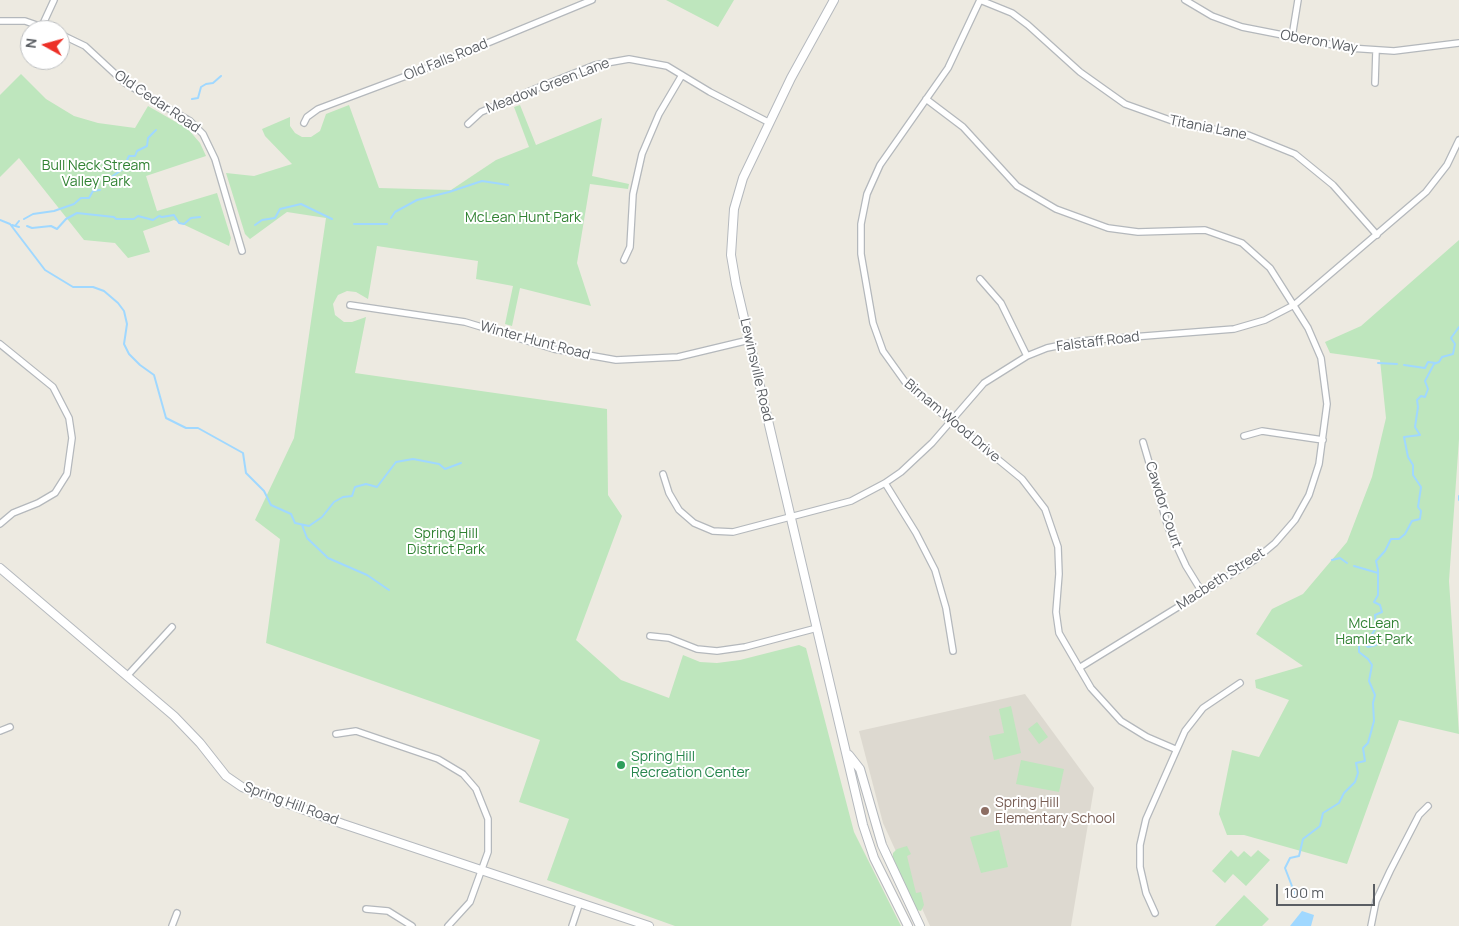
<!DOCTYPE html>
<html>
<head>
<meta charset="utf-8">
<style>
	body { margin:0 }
	#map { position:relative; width:1459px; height:926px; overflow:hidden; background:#edeae1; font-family:Manrope,sans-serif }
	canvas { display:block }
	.north { position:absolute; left:20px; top:20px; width:50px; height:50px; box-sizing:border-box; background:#fff; border:1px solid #bdbfc1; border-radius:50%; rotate:277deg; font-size:14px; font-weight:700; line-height:20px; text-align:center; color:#5a5e63 }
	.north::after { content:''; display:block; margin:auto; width:18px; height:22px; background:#ed3027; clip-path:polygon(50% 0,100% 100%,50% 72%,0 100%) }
	.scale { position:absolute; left:1276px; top:884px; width:99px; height:22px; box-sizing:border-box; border:2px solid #5a5e63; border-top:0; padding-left:6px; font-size:15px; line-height:18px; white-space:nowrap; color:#5a5e63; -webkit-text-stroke:4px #fff; paint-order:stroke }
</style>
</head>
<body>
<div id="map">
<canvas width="1459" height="926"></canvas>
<div class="north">N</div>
<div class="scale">100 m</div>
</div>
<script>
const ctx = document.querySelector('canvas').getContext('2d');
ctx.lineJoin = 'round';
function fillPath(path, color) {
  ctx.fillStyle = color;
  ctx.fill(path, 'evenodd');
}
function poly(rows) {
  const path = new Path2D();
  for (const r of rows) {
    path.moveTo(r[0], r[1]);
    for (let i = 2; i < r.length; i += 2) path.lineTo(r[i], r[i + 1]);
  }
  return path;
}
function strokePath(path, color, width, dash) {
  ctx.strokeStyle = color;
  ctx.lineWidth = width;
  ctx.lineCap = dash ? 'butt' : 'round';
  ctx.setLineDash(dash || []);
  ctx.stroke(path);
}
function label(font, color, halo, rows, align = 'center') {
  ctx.font = font + ' Manrope,sans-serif';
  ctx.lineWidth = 4;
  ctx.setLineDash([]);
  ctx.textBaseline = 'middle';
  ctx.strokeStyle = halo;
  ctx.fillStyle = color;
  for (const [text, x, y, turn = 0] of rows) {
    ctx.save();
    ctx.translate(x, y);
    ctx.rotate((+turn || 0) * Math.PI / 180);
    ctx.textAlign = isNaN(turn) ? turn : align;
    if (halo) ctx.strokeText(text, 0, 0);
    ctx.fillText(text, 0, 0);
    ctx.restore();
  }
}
fillPath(poly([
	[1025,694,1094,788,1071,926,930,926,883,823,859,731]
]), '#ddd9d0');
fillPath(poly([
	[666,0,734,0,718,27],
	[21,74,46,99,74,116,98,123,135,128,148,106,188,129,200,143,206,156,146,176,157,211,217,193,231,238,229,246,174,220,143,231,150,252,128,258,115,243,84,240,19,158,0,177,0,95],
	[349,105,379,188,451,190,496,160,529,147,514,107,520,105,536,145,602,118,592,176,629,184,628,189,590,184,577,263,591,306,520,288,512,326,505,324,513,286,476,279,478,261,377,246,368,299,356,292,347,291,338,295,333,304,335,315,344,322,352,322,366,317,355,373,607,409,608,495,622,516,576,640,621,680,669,698,683,655,700,662,717,663,740,660,799,645,806,648,854,832,901,926,675,926,547,880,569,819,519,802,540,740,266,643,280,539,255,520,294,438,326,218,287,212,250,239,245,234,226,173,254,176,292,164,265,136,262,129,290,117,290,126,295,133,302,137,311,137,320,131,326,114],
	[1459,240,1459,439,1449,581,1459,734,1399,720,1347,864,1244,835,1227,835,1219,814,1232,750,1259,757,1289,700,1256,688,1255,680,1303,666,1256,634,1272,609,1303,594,1347,542,1372,477,1386,418,1380,360,1330,353,1325,342,1361,326],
	[1011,706,1021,753,994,760,989,736,1004,733,999,709],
	[1037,722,1048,737,1039,744,1028,729],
	[1021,760,1064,769,1059,792,1016,784],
	[999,830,1008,867,981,873,970,837],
	[907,846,911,854,907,856,916,893,921,892,924,905,921,911,917,910,892,862,893,853,897,849],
	[1231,850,1238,857,1244,851,1251,857,1258,850,1270,860,1246,886,1233,874,1225,883,1212,871],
	[1244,895,1269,919,1262,926,1215,926]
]), '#bee6bd');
fillPath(poly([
	[1302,911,1314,915,1311,926,1290,926]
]), '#a0d8ff');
strokePath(poly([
	[192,99,198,98,201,87,206,84,213,83,221,76],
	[104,182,123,169,129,156,135,156,137,151,147,146,148,138,156,130],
	[391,218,395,212,417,200,449,192,482,181,508,185],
	[24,219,33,214,54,211,74,204,81,198,89,198,93,191,100,190],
	[0,220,10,224,45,270,73,287,93,287,104,291,118,303,124,311,127,324,124,344,129,354,140,365,154,375,166,418,186,428,198,428,243,453,246,473,264,491,271,505,291,514,295,523,309,526,322,517,334,502,343,497,352,496,355,487,366,484,377,487,396,462,413,459,439,464,445,469,461,463],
	[354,224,387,224],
	[12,225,19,227],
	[255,225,262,220,275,218,280,209,301,204,332,219],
	[15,226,19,221],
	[27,226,32,228,51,226,57,229,66,219,77,213,114,217,116,219,134,219,138,216,153,220,159,216,162,217,174,215,179,223,184,224,191,218,200,217],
	[1378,363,1397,364],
	[1404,365,1425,368,1428,362,1436,363],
	[1459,496,1459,500],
	[302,525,307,538,328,558,367,575,389,590],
	[1332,560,1340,558,1347,563],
	[1354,566,1378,573],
	[1295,894,1285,868,1290,858,1299,856,1303,839,1320,826,1323,813,1339,803,1344,793,1355,782,1358,773,1356,763,1365,761,1363,748,1368,743,1374,721,1373,703,1375,695,1369,681,1372,665,1368,659,1359,652,1359,644,1363,643,1368,647,1376,645,1371,636,1376,628,1375,615,1382,612,1380,605,1374,602,1378,595,1378,570,1376,561,1385,551,1391,539,1399,539,1405,534,1412,521,1420,519,1421,511,1418,507,1421,487,1413,475,1413,465,1408,457,1404,437,1420,435,1415,427,1418,407,1417,400,1421,396,1425,397,1428,389,1425,381,1434,364,1439,362,1442,357,1453,354,1455,344,1451,338,1459,327]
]), '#a0d8ff', 2);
const minor = poly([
	[980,0,948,68,880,165,867,194,861,224,861,254,873,323,883,351,908,386,1022,479,1045,509,1058,547,1059,574,1056,612,1059,633,1091,688,1121,721,1147,737,1175,749],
	[980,0,1012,13,1028,25,1080,72,1125,104,1181,124,1248,135,1295,154,1333,185,1377,235],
	[1185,0,1212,16,1242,27,1349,48,1394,51,1459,43],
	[0,21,25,21,51,30],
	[42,26,54,0],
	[60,34,85,46,125,83,190,121,203,134,215,159,242,251],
	[1292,37,1298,0],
	[1375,83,1376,51],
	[926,99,963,127,1017,186,1056,209,1108,228,1138,232,1205,230,1242,243,1270,268,1308,328,1321,358,1327,404,1319,464,1309,495,1295,520,1275,543,1256,559,1079,668],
	[304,123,307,117,318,109,422,70,592,0],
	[468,124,481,112,542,86,595,65,629,59,667,66,710,92,768,122],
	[624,260,630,247,633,194,642,154,659,114,682,75],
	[980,279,1001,303,1027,356],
	[350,305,465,322,554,349,616,360,678,357,749,340],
	[0,344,53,387,69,418,72,438,67,474,55,493,38,503,13,513,0,524],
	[1244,436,1262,431,1323,440],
	[1143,442,1168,527,1186,566,1202,592],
	[663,474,669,493,679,510,694,523,713,531,733,532,851,501,885,483,901,472,932,443,984,383,1027,356,1047,348,1081,341,1234,329,1265,320,1294,305,1426,192,1447,165,1459,140],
	[885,483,916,533,935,570,946,608,953,651],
	[650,636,669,638,697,649,717,651,745,647,817,628],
	[127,676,172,627],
	[0,731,10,727],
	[336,734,356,731,438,759,463,774,476,789,488,819,488,852,470,902,448,926],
	[366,909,388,911,412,926],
	[1155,913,1146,893,1140,867,1140,845,1146,819,1185,731,1203,708,1240,683],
	[172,926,177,913],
	[572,926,580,902],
	[1371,926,1376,901,1390,871,1419,815,1428,806]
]);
const secondary = poly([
	[834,0,791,78,743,178,734,209,731,255,736,284,863,825,874,858,908,926],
	[0,568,174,716,200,743,226,776,242,787,343,824,649,926],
	[849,755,860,769,882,845,920,926]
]);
strokePath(minor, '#b4b8bc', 8);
strokePath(secondary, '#b5b9be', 10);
strokePath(minor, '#fff', 5.5);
strokePath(secondary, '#fff', 8);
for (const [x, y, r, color] of [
	[621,765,5,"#2e9e5b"],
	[985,811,5,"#8d6e63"]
]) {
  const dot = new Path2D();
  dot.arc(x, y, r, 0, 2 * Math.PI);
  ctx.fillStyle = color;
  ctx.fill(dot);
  strokePath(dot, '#fff', 2);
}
label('14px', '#5a5e63', '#fff', [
	["Oberon Way",1319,42,10],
	["Old Falls Road",446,60,-22],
	["Meadow Green Lane",548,86,-21],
	["Old Cedar Road",157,102,34],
	["Titania Lane",1208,128,11],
	["Winter Hunt Road",535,341,15],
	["Falstaff Road",1098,342,-7],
	["Lewinsville Road",756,370,77],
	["Birnam Wood Drive",952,421,40],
	["Cawdor Court",1163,505,72],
	["Macbeth Street",1221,579,-33],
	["Spring Hill Road",291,804,20]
]);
label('14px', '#318233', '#fff', [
	["Bull Neck Stream",96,166],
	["Valley Park",96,182],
	["McLean Hunt Park",523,218],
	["Spring Hill",446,534],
	["District Park",446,550],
	["McLean",1374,624],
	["Hamlet Park",1374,640]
]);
label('14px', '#27864d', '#fff', [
	["Spring Hill",631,757],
	["Recreation Center",631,773]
], 'left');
label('14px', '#785e54', '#fff', [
	["Spring Hill",995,803],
	["Elementary School",995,819]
], 'left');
</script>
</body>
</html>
